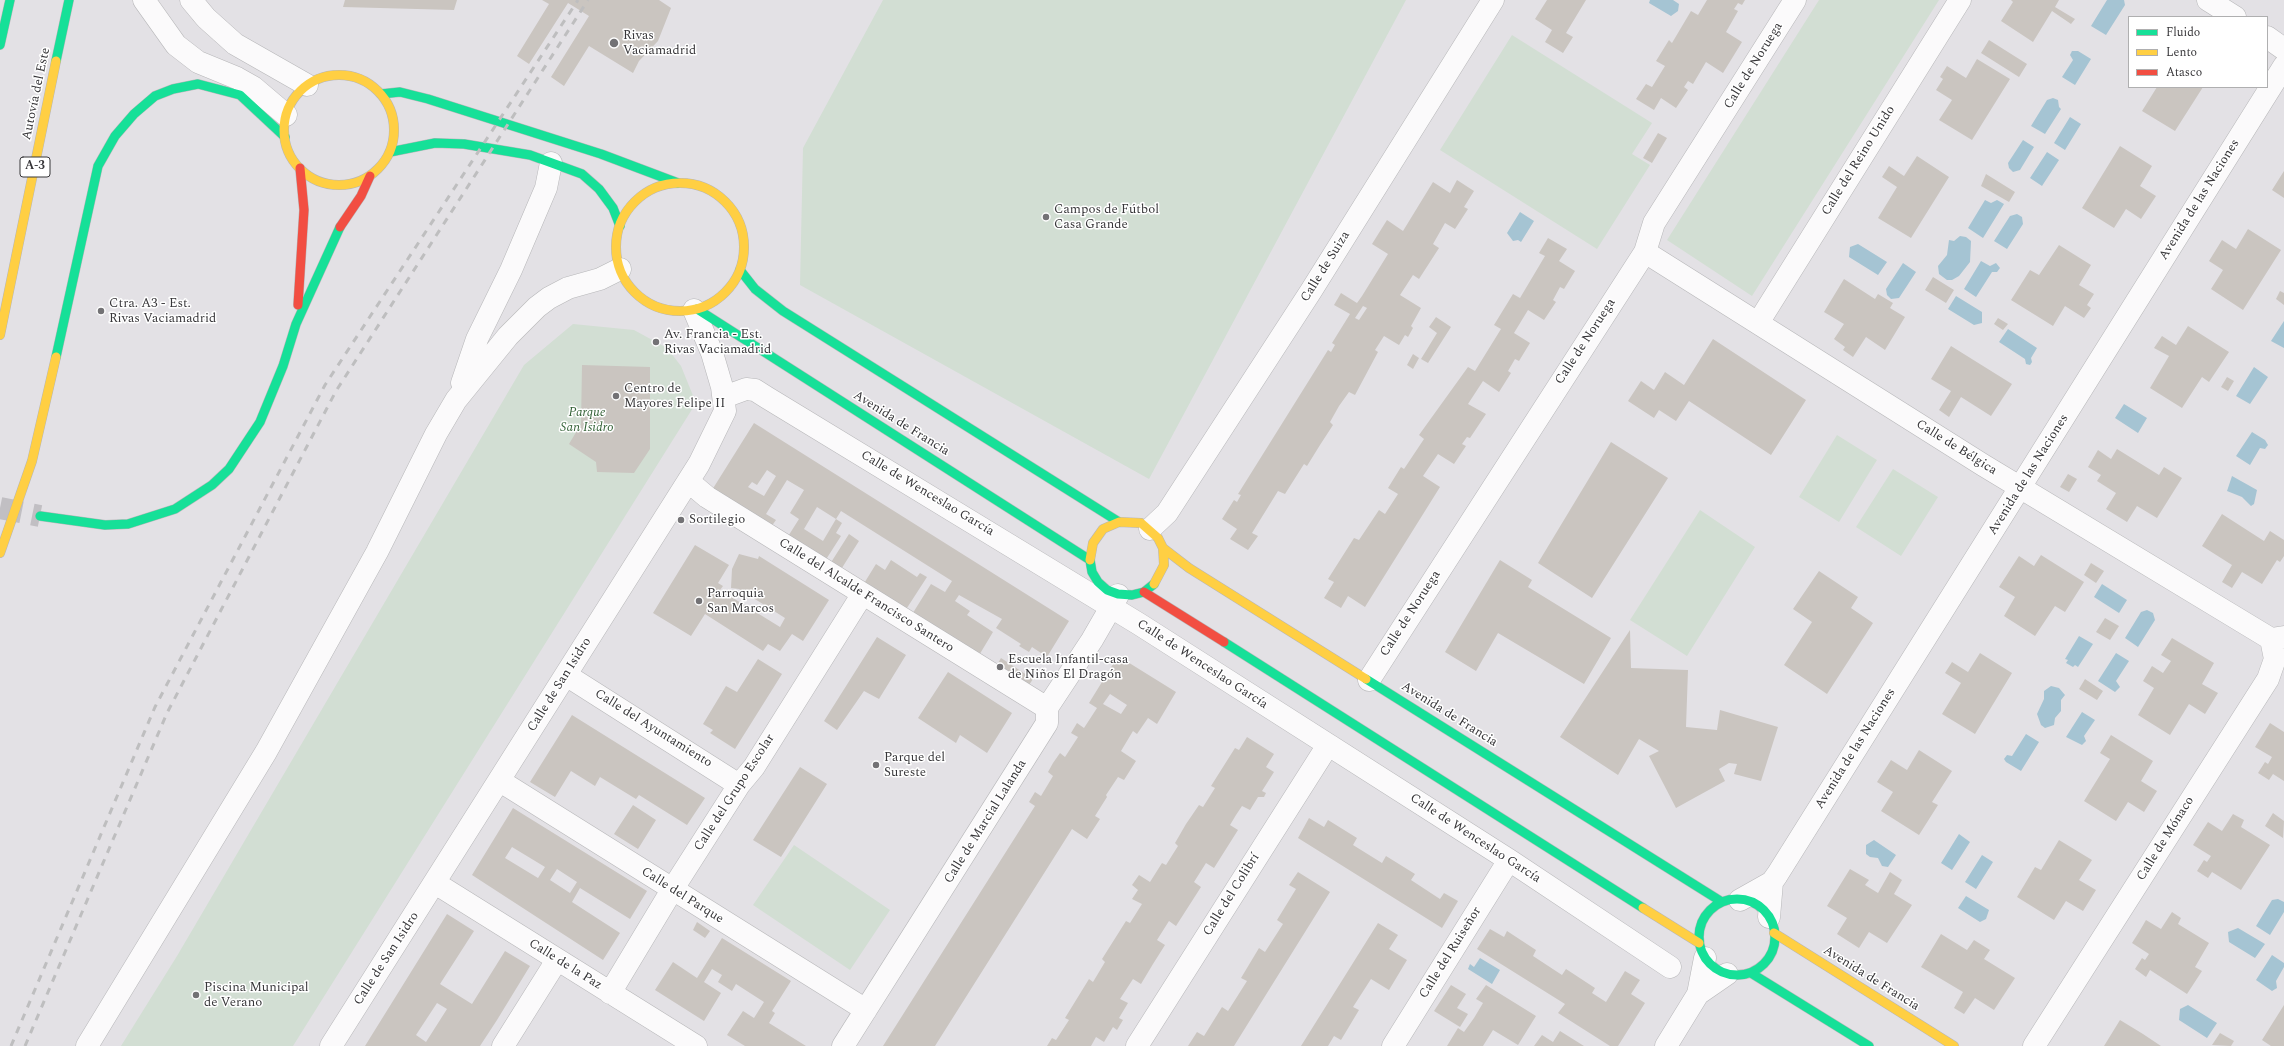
<!DOCTYPE html>
<html>
<head>
<meta charset="utf-8">
<style>
	body { margin:0 }
	#map { position:relative; width:2284px; height:1046px; overflow:hidden; background:#e3e1e5; font-family:Spectral,serif }
	canvas { display:block }
	.legend { position:absolute; left:2128px; top:16px; width:140px; height:72px; box-sizing:border-box; background:#fff; border:1px solid #afafb0; margin:0; padding:5px 7px; list-style:none; font-size:12px; color:#373639 }
	.legend li { display:flex; align-items:center; gap:8px; height:20px }
	.legend b { width:20px; border:1px solid #afafb0 }
</style>
</head>
<body>
<div id="map">
<canvas width="2284" height="1046"></canvas>
<ul class="legend">
<li><b style="height:5px;background:#16e098"></b>Fluido</li>
<li><b style="height:5px;background:#ffcf43"></b>Lento</li>
<li><b style="height:5px;background:#f24e42"></b>Atasco</li>
</ul>
</div>
<script>
const ctx = document.querySelector('canvas').getContext('2d');
ctx.lineJoin = 'round';
function fillPath(path, color) {
  ctx.fillStyle = color;
  ctx.fill(path, 'evenodd');
}
function poly(rows) {
  const path = new Path2D();
  for (const r of rows) {
    if (r.length === 3) {
      path.moveTo(r[0] + r[2], r[1]);
      path.arc(r[0], r[1], r[2], 0, 2 * Math.PI);
      continue;
    }
    path.moveTo(r[0], r[1]);
    for (let i = 2; i < r.length; i += 2) path.lineTo(r[i], r[i + 1]);
  }
  return path;
}
function strokePath(path, color, width, dash) {
  ctx.strokeStyle = color;
  ctx.lineWidth = width;
  ctx.lineCap = dash ? 'butt' : 'round';
  ctx.setLineDash(dash || []);
  ctx.stroke(path);
}
function label(font, color, halo, rows, align = 'center') {
  ctx.font = font + ' Spectral,serif';
  ctx.lineWidth = 3;
  ctx.setLineDash([]);
  ctx.textBaseline = 'middle';
  ctx.strokeStyle = halo;
  ctx.fillStyle = color;
  for (const [text, x, y, turn = 0] of rows) {
    ctx.save();
    ctx.translate(x, y);
    ctx.rotate((+turn || 0) * Math.PI / 180);
    ctx.textAlign = isNaN(turn) ? turn : align;
    if (halo) ctx.strokeText(text, 0, 0);
    ctx.fillText(text, 0, 0);
    ctx.restore();
  }
}
fillPath(poly([
	[883,0,1406,0,1149,479,800,285,803,148],
	[1819,0,1939,0,1752,296,1667,240],
	[1512,35,1652,123,1632,154,1650,165,1597,249,1440,150],
	[573,324,634,330,667,348,681,366,696,403,293,1046,121,1046,177,956,524,365],
	[1837,435,1877,460,1839,522,1799,497],
	[1893,469,1938,497,1901,556,1856,527],
	[1700,510,1755,547,1687,656,1630,620],
	[794,845,890,910,850,970,753,905]
]), '#d2ded3');
fillPath(poly([
	[1650,0,1673,0,1679,4,1678,11,1671,16,1649,3],
	[2107,0,2124,0,2125,5,2106,35,2091,26],
	[2072,51,2078,51,2091,59,2075,85,2062,77,2073,60,2070,55],
	[2053,98,2058,100,2059,107,2061,109,2045,134,2031,126,2047,100],
	[2070,117,2081,124,2065,150,2054,143],
	[2023,140,2034,147,2020,170,2013,172,2009,168,2008,163],
	[2047,152,2059,160,2042,186,2030,178],
	[1985,200,1991,203,1997,200,2004,204,1983,238,1968,228],
	[1520,212,1534,221,1521,242,1518,240,1513,241,1507,233],
	[2017,214,2022,217,2023,224,2007,249,1994,241,2010,216],
	[1960,236,1966,237,1971,241,1970,262,1959,276,1952,280,1947,280,1939,274,1938,266,1947,255,1949,240,1954,241],
	[1858,244,1887,262,1878,275,1849,257,1850,247],
	[1981,261,1990,266,1996,263,2000,268,1997,272,1992,272,1976,297,1964,289],
	[1903,263,1916,272,1899,298,1891,299,1887,295,1886,289],
	[1956,296,1982,312,1982,323,1974,325,1948,309],
	[2284,321,2284,348,2271,341],
	[2008,329,2037,348,2031,358,2032,362,2030,365,2026,364,2025,359,1999,342],
	[2254,367,2268,377,2250,404,2236,396],
	[2124,404,2147,418,2138,433,2115,418],
	[2252,432,2265,440,2268,445,2265,449,2260,448,2250,465,2236,456],
	[2232,476,2257,490,2254,504,2251,506,2242,497,2227,491],
	[2102,584,2127,600,2119,613,2094,597],
	[2147,610,2153,613,2155,620,2138,647,2125,638,2141,612],
	[2079,636,2093,644,2078,667,2075,665,2073,667,2066,663,2068,660,2065,659],
	[2116,653,2129,661,2116,681,2120,687,2115,692,2098,681],
	[2051,686,2059,688,2065,695,2061,700,2061,711,2055,718,2054,725,2045,728,2041,725,2037,714,2044,699,2044,691],
	[2082,712,2095,720,2084,736,2086,741,2082,745,2066,737],
	[2026,734,2039,742,2021,771,2006,762,2004,759,2007,755,2012,756],
	[1959,834,1970,842,1952,870,1941,863],
	[1874,840,1896,855,1888,867,1882,866,1878,858,1870,857,1866,854,1866,845],
	[1982,855,1993,862,1976,889,1965,882],
	[1966,896,1989,910,1986,919,1980,922,1958,908],
	[2278,899,2284,902,2284,912,2270,935,2256,926,2272,900],
	[2238,928,2265,944,2255,958,2229,942,2228,932],
	[2272,955,2284,963,2284,967,2276,981,2277,988,2272,991,2256,980],
	[1480,958,1500,970,1492,984,1468,969,1470,964,1474,967],
	[2188,1005,2217,1023,2207,1038,2179,1020,2180,1009]
]), '#a5c4d3');
fillPath(poly([
	[345,0,457,0,454,10,343,7],
	[542,0,659,0,671,8,658,41,639,61,633,73,589,46,564,86,551,77,589,16,568,3,529,64,517,56,549,4],
	[1547,0,1586,0,1566,33,1573,37,1563,53,1545,42,1552,30,1535,19],
	[1707,0,1745,0,1742,5,1738,3,1734,9,1738,11,1726,32,1742,42,1723,73,1706,62,1693,84,1688,81,1684,87,1688,90,1676,108,1661,98,1654,110,1636,99,1646,84,1652,87,1665,66,1656,61,1669,40,1672,43,1691,11,1698,15],
	[2011,0,2059,0,2055,7,2075,19,2071,24,2052,11,2033,42,2001,21,2013,2],
	[1989,40,2027,64,2019,77,1981,53],
	[1977,59,2010,79,1972,140,1939,120,1952,100,1936,90,1943,79,1940,77,1947,66,1966,78],
	[2157,87,2203,87,2175,131,2142,111],
	[1658,133,1667,138,1652,163,1643,158],
	[2120,146,2152,166,2140,186,2156,196,2141,219,2126,209,2114,228,2082,208],
	[1917,156,1949,177,1911,238,1878,218,1897,187,1882,177,1889,166,1904,176],
	[2284,171,2284,198,2272,190],
	[1986,174,2015,192,2009,202,1981,186],
	[1457,180,1474,191,1464,207,1468,209,1455,229,1445,223,1433,244,1439,248,1419,279,1413,275,1400,295,1421,308,1411,326,1413,328,1408,337,1405,335,1399,345,1384,336,1375,350,1378,352,1355,395,1349,392,1339,406,1330,422,1333,425,1320,445,1307,466,1304,464,1285,494,1278,491,1252,533,1258,536,1248,550,1230,539,1237,529,1222,519,1234,500,1237,502,1241,495,1238,494,1328,350,1331,352,1335,345,1332,343,1350,314,1334,305,1341,293,1357,303,1362,296,1388,254,1372,244,1387,220,1403,231,1433,182,1450,193],
	[1363,306,1367,308,1359,320,1355,318],
	[2248,229,2281,250,2243,310,2211,289,2223,270,2209,261,2222,240,2236,249],
	[1548,238,1567,249,1559,261,1575,271,1564,289,1560,287,1553,300,1556,302,1544,320,1528,310,1514,333,1530,343,1519,361,1515,359,1508,371,1511,373,1499,392,1483,381,1468,404,1486,414,1470,438,1467,437,1462,444,1466,446,1454,464,1438,454,1423,476,1440,487,1365,607,1348,596,1341,608,1324,598,1334,582,1328,579,1354,538,1359,540,1379,510,1385,514,1398,494,1388,488,1401,467,1404,469,1424,439,1419,435,1468,367,1475,371,1501,329,1494,325,1513,294,1520,298,1545,256,1539,253],
	[2059,245,2091,265,2079,285,2094,294,2087,305,2091,308,2084,318,2065,306,2053,326,2011,300,2030,270,2039,275],
	[1933,277,1954,290,1946,303,1925,290],
	[1844,279,1875,299,1878,294,1893,303,1890,308,1905,317,1885,350,1866,337,1853,357,1843,350,1845,347,1834,339,1844,324,1824,312],
	[2280,291,2284,293,2284,305,2276,299],
	[1436,317,1451,327,1428,363,1421,359,1437,333,1429,327],
	[1998,318,2008,324,2003,330,1994,324],
	[2188,326,2229,352,2209,382,2202,377,2182,408,2150,388,2169,356,2154,348,2162,336,2176,345],
	[1713,339,1806,400,1771,455,1689,401,1676,421,1659,410,1654,418,1628,401,1641,381,1654,390,1665,372,1684,385],
	[1951,346,2012,384,1991,416,1961,397,1949,417,1939,410,1951,391,1931,379],
	[1413,354,1419,358,1413,369,1407,365],
	[582,365,650,367,650,449,634,473,597,472,596,462,569,444,581,424],
	[2227,377,2234,381,2228,391,2221,387],
	[754,423,1069,621,1047,657,1032,647,1029,652,1019,646,1021,644,996,628,1002,619,959,595,955,601,970,611,967,615,993,632,978,657,911,616,931,584,945,592,952,581,841,511,836,519,817,507,804,529,823,541,836,519,842,523,836,533,841,536,825,561,787,538,799,519,790,513,804,490,787,480,766,514,776,520,771,527,712,490],
	[767,470,776,476,764,496,748,487,752,482,757,485],
	[1611,442,1668,478,1592,598,1538,563],
	[2117,449,2159,475,2164,467,2182,478,2157,518,2137,506,2127,522,2106,509,2116,493,2097,481,2101,475,2088,467,2098,450,2111,459],
	[2068,474,2077,479,2069,492,2060,487],
	[2222,514,2264,541,2270,531,2284,540,2284,556,2280,562,2277,560,2262,584,2242,572,2232,588,2222,582,2232,565,2202,546],
	[849,534,859,541,840,571,830,564],
	[695,545,729,565,718,583,723,586,720,590,780,627,785,618,739,589,731,588,732,569,739,554,758,559,759,556,829,600,803,641,792,634,780,651,768,644,763,651,705,614,691,636,653,613],
	[2041,555,2084,582,2065,612,2055,606,2035,636,2004,616,2015,597,1999,587,2019,556,2034,566],
	[891,560,917,577,920,573,927,577,905,611,863,585,876,564,885,570],
	[1500,560,1532,580,1528,587,1611,638,1584,684,1498,633,1476,671,1445,652],
	[2091,563,2104,571,2096,583,2084,575],
	[1819,571,1858,597,1851,608,1873,623,1827,694,1784,665,1812,622,1793,609],
	[2105,618,2119,626,2110,640,2096,632],
	[1630,630,1631,668,1688,670,1686,727,1717,730,1720,710,1778,727,1761,781,1734,774,1737,764,1729,763,1719,769,1725,781,1676,808,1649,756,1659,751,1639,739,1618,775,1560,737],
	[877,637,906,655,879,699,864,691,837,730,824,721],
	[2172,638,2214,663,2202,684,2218,693,2205,714,2189,704,2170,735,2138,715,2154,688,2143,681,2152,666,2163,673,2171,661,2161,655],
	[1980,653,2012,673,1975,734,1942,714,1961,683,1945,673,1952,662,1968,672],
	[1118,656,1176,692,1157,724,1148,718,1137,734,1133,731,1121,751,1136,761,1124,780,1118,777,1106,795,1107,797,1095,816,1100,819,1087,839,1072,829,935,1046,883,1046,1035,806,1029,802,1035,792,1041,796,1053,776,1048,772,1053,763,1060,753,1065,757,1078,737,1071,733,1077,723,1084,728,1097,708,1089,703],
	[1110,694,1127,705,1121,714,1103,704],
	[1001,658,1033,679,1027,688,995,668],
	[758,659,782,674,735,749,710,733,713,730,703,724,726,686,737,692],
	[948,672,1012,713,987,753,960,735,956,743,918,718],
	[2085,679,2103,691,2097,700,2079,689],
	[572,715,705,798,687,825,639,795,636,799,600,777,595,786,571,771,555,797,530,782],
	[2270,723,2284,732,2284,781,2273,774,2269,780,2258,773,2265,762,2268,764,2272,757,2255,747],
	[2111,735,2153,761,2141,781,2157,791,2144,812,2128,802,2116,821,2084,801,2110,759,2100,753],
	[1247,737,1274,754,1266,767,1274,772,1262,791,1266,793,1264,797,1258,797,1250,810,1242,806,1236,815,1230,825,1238,830,1214,868,1206,863,1194,882,1201,887,1176,926,1169,921,1157,940,1165,945,1153,964,1141,984,1133,979,1120,999,1128,1003,1119,1018,1123,1020,1117,1030,1113,1027,1104,1042,1096,1037,1091,1046,1047,1046,1052,1038,1056,1040,1069,1020,1065,1018,1089,979,1093,982,1105,962,1102,959,1126,921,1130,923,1142,904,1132,899,1138,890,1132,885,1139,875,1150,882,1162,863,1166,865,1178,846,1175,843,1186,824,1199,805,1203,807,1215,788,1211,786,1235,748,1239,750],
	[1919,750,1952,771,1932,802,1938,805,1919,835,1881,811,1893,792,1877,782,1891,760,1907,770],
	[800,767,827,784,781,857,753,840],
	[633,805,656,820,638,849,614,834],
	[513,808,647,891,630,919,580,888,572,902,620,933,603,960,472,875],
	[512,847,545,867,538,878,505,858],
	[557,869,577,882,570,893,550,880],
	[2273,813,2284,821,2283,838,2265,826],
	[2233,814,2244,820,2241,827,2270,845,2241,890,2212,872,2208,878,2197,871,2204,860,2207,862,2211,856,2193,845,2208,822,2222,831],
	[1309,818,1324,827,1328,820,1357,838,1353,845,1382,863,1386,856,1415,874,1411,880,1440,899,1444,893,1458,901,1442,928,1298,838],
	[2059,840,2092,860,2079,880,2096,890,2083,911,2066,901,2054,920,2017,897,2035,867,2041,870],
	[1850,869,1869,880,1865,885,1878,893,1890,872,1902,880,1894,894,1912,905,1887,943,1869,932,1859,948,1837,934,1847,918,1827,906],
	[1298,872,1330,892,1234,1046,1188,1046,1197,1032,1204,1036,1222,1007,1228,1011,1247,981,1241,978,1259,948,1265,952,1283,924,1277,920,1296,889,1289,885],
	[2172,912,2181,918,2178,924,2209,943,2195,967,2202,971,2187,994,2150,970,2146,977,2135,969,2142,958,2145,960,2149,954,2132,943,2139,932,2146,920,2161,929],
	[447,914,474,931,440,984,472,1004,505,951,530,966,497,1020,480,1046,365,1046],
	[437,1003,447,1009,426,1042,416,1035],
	[697,922,710,931,705,938,693,930],
	[1378,923,1398,935,1389,949,1407,960,1389,990,1371,979,1353,1007,1359,1010,1341,1040,1334,1036,1328,1046,1301,1046],
	[1490,929,1504,937,1507,931,1536,950,1533,956,1562,975,1566,969,1595,988,1592,993,1606,1002,1625,971,1640,980,1631,994,1645,1003,1618,1046,1610,1046,1558,1013,1565,1004,1477,949],
	[1941,934,1967,950,1974,940,1990,950,1984,959,2015,978,1994,1010,1975,998,1964,1014,1954,1008,1963,992,1921,967],
	[722,938,791,981,772,1011,775,1013,769,1023,806,1046,745,1046,727,1035,743,1011,754,1018,764,1002,736,984,732,991,718,982,722,975,712,969,704,982,721,993,704,1021,655,990,673,962,697,978],
	[1451,985,1466,994,1457,1008,1468,1014,1460,1027,1434,1011],
	[1486,985,1536,1016,1518,1045,1493,1030,1483,1046,1447,1046,1458,1028,1464,1032,1474,1018,1483,1003,1476,999],
	[2284,1005,2284,1046,2271,1046,2262,1040],
	[2120,1020,2143,1034,2161,1046,2104,1046],
	[1560,1031,1584,1046,1534,1046,1542,1035,1553,1042],
	[2220,1033,2234,1041,2231,1046,2212,1045]
]), '#cac5c0');
strokePath(poly([
	[0,508,40,516]
]), '#c1bfc3', 22, [22, 11]);
const street = poly([
	[144,0,176,45,198,62,237,78,253,87,286,115],
	[191,0,206,18,235,44,307,85],
	[2208,0,2235,17],
	[2267,37,2284,49],
	[1645,252,1983,465,2271,639],
	[1758,323,1960,0],
	[462,383,477,339,511,270,546,188,551,163],
	[724,397,746,389,755,390,766,397,1139,624,1509,860,1670,967],
	[688,481,707,497,1047,708],
	[1150,529,1167,513,1311,291,1493,0],
	[566,675,739,785],
	[1369,680,1645,252,1654,223,1795,0],
	[500,781,866,1010],
	[435,883,696,1046],
	[1740,900,1772,882,1777,875,2284,66],
	[1769,917,1772,882],
	[610,993,672,890,739,785,754,767,862,595],
	[1698,994,1727,974],
	[87,1046,266,752,377,552,436,434,456,400,508,336,537,307,549,298,568,288,600,279,620,269],
	[331,1046,699,464,725,411,722,387,712,353,694,310],
	[503,1046,557,960],
	[843,1046,1047,723,1047,708,1092,640,1118,595],
	[1137,1046,1328,745],
	[1393,1046,1509,860],
	[1666,1046,1698,994,1705,958],
	[2034,1046,2268,679,2275,659,2271,639,2284,637]
]);
const fast = poly([
	[0,45,10,0],
	[56,61,69,0],
	[381,94,400,92,428,99,601,154,678,183],
	[390,152,435,143,464,144,530,155,582,174,599,189,613,208,620,226],
	[740,270,755,289,783,311,1119,522],
	[697,309,1090,560,1092,572,1098,582,1107,590,1118,594,1132,595,1144,592,1154,584],
	[56,357,98,166,115,136,134,114,155,96,173,89,198,84,240,95,285,137],
	[40,516,105,525,128,524,175,509,212,485,229,469,260,422,283,366,296,324,340,227],
	[1224,642,1643,908],
	[1366,679,1722,902],
	[1737,937,38],
	[1751,973,1869,1046]
]);
const slow = poly([
	[339,130,55],
	[680,247,64],
	[0,335,56,61],
	[1163,548,1189,568,1366,679],
	[0,553,32,461,56,357],
	[1090,560,1093,543,1103,529,1119,522,1141,523,1158,538,1163,548,1164,565,1154,584],
	[1643,908,1699,943],
	[1774,933,1954,1046]
]);
const jam = poly([
	[340,227,361,196,370,176],
	[298,305,304,210,300,168],
	[1144,592,1224,642]
]);
strokePath(street, '#b6b6b8', 23);
strokePath(fast, '#b6b6b8', 10);
strokePath(slow, '#b6b6b8', 10);
strokePath(jam, '#b6b6b8', 10);
strokePath(street, '#fbfafb', 22);
strokePath(fast, '#16e098', 9);
strokePath(slow, '#ffcf43', 9);
strokePath(jam, '#f24e42', 9);
strokePath(poly([
	[11,1046,155,707,325,385,578,0],
	[25,1046,167,713,336,391,588,0]
]), '#bebebf', 3, [7, 7]);
for (const [x, y, r, color] of [
	[614,43,5,"#737275"],
	[1046,217,4,"#737275"],
	[101,311,4,"#737275"],
	[656,342,4,"#737275"],
	[616,396,4,"#737275"],
	[681,520,4,"#737275"],
	[699,601,4,"#737275"],
	[1000,667,4,"#737275"],
	[876,765,4,"#737275"],
	[196,995,4,"#737275"]
]) {
  const dot = new Path2D();
  dot.arc(x, y, r, 0, 2 * Math.PI);
  ctx.fillStyle = color;
  ctx.fill(dot);
  strokePath(dot, '#fff', 1.5);
}
for (const [x, y, w] of [
	[35,167,30]
]) {
  const box = new Path2D();
  box.roundRect(x - w / 2, y - 10, w, 20, 3);
  ctx.fillStyle = '#fff';
  ctx.fill(box);
  strokePath(box, '#373639', 1);
}
label('bold 12px', '#373639', null, [
	["A-3",35,167]
]);
label('13px', '#373639', '#fff', [
	["Rivas",623,36],
	["Vaciamadrid",623,51],
	["Campos de Fútbol",1054,210],
	["Casa Grande",1054,225],
	["Ctra. A3 - Est.",109,304],
	["Rivas Vaciamadrid",109,319],
	["Av. Francia - Est.",664,335],
	["Rivas Vaciamadrid",664,350],
	["Centro de",624,389],
	["Mayores Felipe II",624,404],
	["Sortilegio",689,520],
	["Parroquia",707,594],
	["San Marcos",707,609],
	["Escuela Infantil-casa",1008,660],
	["de Niños El Dragón",1008,675],
	["Parque del",884,758],
	["Sureste",884,773],
	["Piscina Municipal",204,988],
	["de Verano",204,1003]
], 'left');
label('13px', '#373639', '#fff', [
	["Calle de Noruega",1754,66,-58],
	["Autovía del Este",37,94,-78],
	["Calle del Reino Unido",1859,161,-58],
	["Avenida de las Naciones",2200,200,-58],
	["Calle de Suiza",1326,267,-58],
	["Calle de Noruega",1586,342,-57],
	["Avenida de Francia",901,424,32],
	["Calle de Bélgica",1956,448,32],
	["Avenida de las Naciones",2029,475,-58],
	["Calle de Wenceslao García",927,494,31],
	["Calle del Alcalde Francisco Santero",866,596,32],
	["Calle de Noruega",1411,614,-57],
	["Calle de Wenceslao García",1202,665,33],
	["Calle de San Isidro",560,685,-58],
	["Avenida de Francia",1449,715,32],
	["Calle del Ayuntamiento",653,729,32],
	["Avenida de las Naciones",1856,749,-58],
	["Calle del Grupo Escolar",735,793,-57],
	["Calle de Marcial Lalanda",986,822,-58],
	["Calle de Wenceslao García",1475,839,33],
	["Calle de Mónaco",2166,839,-58],
	["Calle del Colibrí",1232,895,-58],
	["Calle del Parque",682,896,32],
	["Calle del Ruiseñor",1451,953,-58],
	["Calle de San Isidro",387,959,-57],
	["Calle de la Paz",565,965,32],
	["Avenida de Francia",1871,979,32]
]);
label('italic 13px', '#346237', '#fff', [
	["Parque",587,413],
	["San Isidro",587,428]
]);
</script>
</body>
</html>
